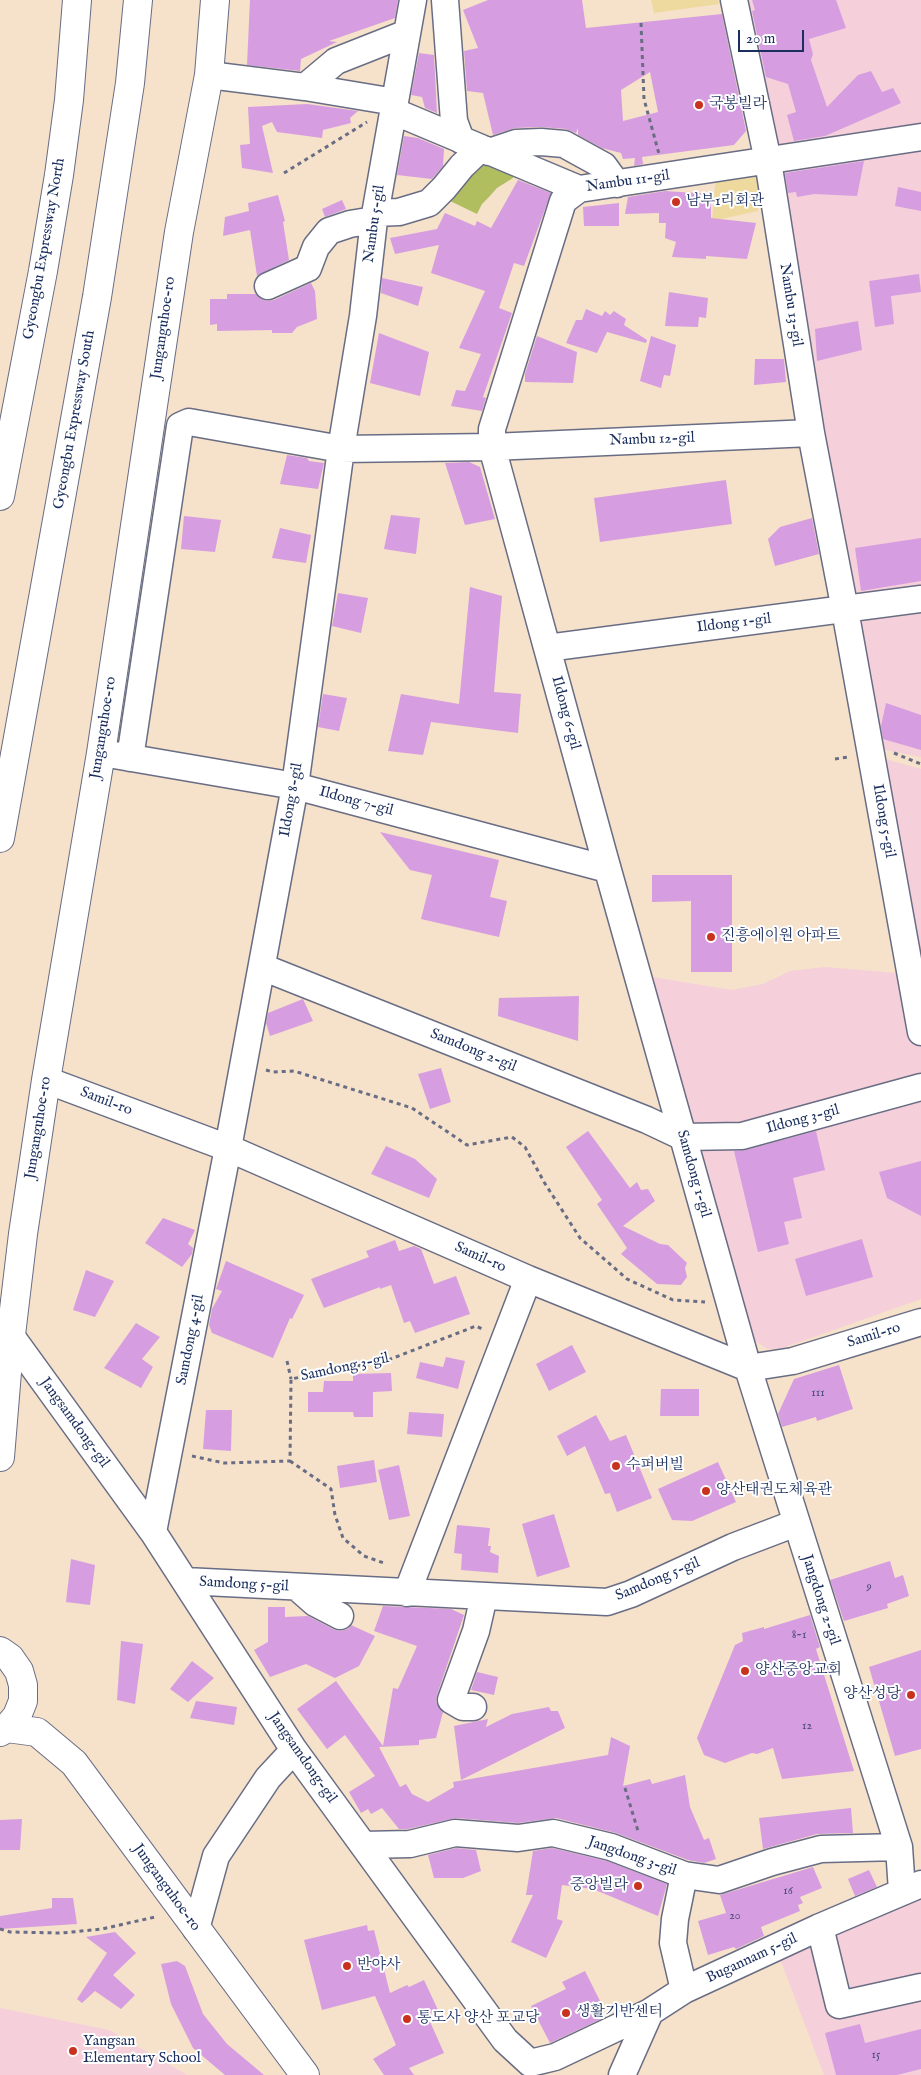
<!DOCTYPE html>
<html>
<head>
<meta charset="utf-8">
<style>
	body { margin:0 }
	#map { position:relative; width:921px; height:2075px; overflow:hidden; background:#f6e1ca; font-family:"IM FELL English",serif }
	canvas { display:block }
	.scale { position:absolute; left:738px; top:30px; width:66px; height:22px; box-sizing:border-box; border:2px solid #1b2f5e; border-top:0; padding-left:6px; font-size:15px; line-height:18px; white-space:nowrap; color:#1b2f5e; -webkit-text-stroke:4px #fff; paint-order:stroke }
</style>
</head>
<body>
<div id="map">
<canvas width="921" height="2075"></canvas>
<div class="scale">20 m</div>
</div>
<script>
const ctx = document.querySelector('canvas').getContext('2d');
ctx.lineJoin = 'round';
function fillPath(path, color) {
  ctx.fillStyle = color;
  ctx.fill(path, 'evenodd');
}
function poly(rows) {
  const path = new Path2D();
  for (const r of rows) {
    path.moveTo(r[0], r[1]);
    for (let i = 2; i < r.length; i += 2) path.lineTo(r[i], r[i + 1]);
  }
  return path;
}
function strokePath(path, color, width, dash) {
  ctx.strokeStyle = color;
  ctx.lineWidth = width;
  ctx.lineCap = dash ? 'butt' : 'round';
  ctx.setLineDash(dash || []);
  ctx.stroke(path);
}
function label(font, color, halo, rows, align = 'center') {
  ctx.font = font + ' "IM FELL English","Noto Serif KR",serif';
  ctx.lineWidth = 4;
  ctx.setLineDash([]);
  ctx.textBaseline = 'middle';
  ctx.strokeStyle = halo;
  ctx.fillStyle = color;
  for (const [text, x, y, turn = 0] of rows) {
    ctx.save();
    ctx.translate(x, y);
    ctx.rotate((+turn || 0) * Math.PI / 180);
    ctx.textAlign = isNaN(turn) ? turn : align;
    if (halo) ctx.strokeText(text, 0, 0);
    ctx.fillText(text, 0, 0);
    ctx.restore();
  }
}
fillPath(poly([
	[747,0,921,0,921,757,876,748],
	[885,759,921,769,921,1299,780,1349,768,1349,748,1337,640,975,732,990,763,984,790,971,825,967,921,975],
	[921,1891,921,2075,824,2075,779,1956],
	[0,2008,109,2030,187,2075,0,2075]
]), '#f5cfda');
fillPath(poly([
	[487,155,514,170,513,178,497,188,489,197,482,204,477,214,448,200]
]), '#b1be60');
fillPath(poly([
	[651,0,718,0,719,4,654,13],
	[758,172,758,211,712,221,716,175]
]), '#eeda9e');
fillPath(poly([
	[250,0,398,0,395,18,329,41,337,42,301,59,300,71,247,65],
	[488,0,582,0,586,28,722,14,746,131,734,145,642,157,643,164,634,166,635,158,623,159,621,153,602,148,578,135,578,128,576,133,566,129,540,127,515,128,493,135,483,93,467,91,464,51,478,48,463,10],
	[650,72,658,112,623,121,621,90],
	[752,0,836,0,846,28,809,39,813,54,811,60,827,107,858,75,871,71,882,92,893,88,901,103,825,136,794,141,787,115,796,112,788,84,766,77,752,11,755,10],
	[419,53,434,55,437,113,425,108,422,97,411,95],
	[307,104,358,111,350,118,351,123,323,130,322,138,277,132,272,122,262,126,273,173,242,168,240,145,250,144,248,107],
	[404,136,418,138,444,149,443,166,432,179,397,175],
	[864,161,857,196,814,194,797,197,796,192,788,193,785,173],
	[518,180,551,193,524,266,514,263,499,308,512,313,483,397,486,398,482,411,451,406,456,390,465,391,481,354,459,348,485,291,431,273,439,245,395,254,390,238,437,229,445,213,475,226,477,221,491,228],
	[898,187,921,192,921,211,895,206],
	[665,191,711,194,711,218,756,223,747,259,706,256,706,259,672,257,676,242,665,238,666,223,659,223,659,213,625,214,628,197],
	[278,195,285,221,283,222,289,260,257,276,250,230,223,236,225,217,249,211,248,203],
	[342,200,346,209,325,217,322,209],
	[619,203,619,226,584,226,583,207],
	[919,274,921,292,891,296,894,324,875,327,869,281],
	[382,278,423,287,418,306,381,293],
	[311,283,315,291,317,319,297,327,292,333,272,333,272,330,217,331,217,324,210,325,210,299,227,299,227,294,256,294,260,298,267,301,274,300],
	[669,292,708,298,706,318,699,317,698,327,665,326],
	[586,309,602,316,605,311,610,315,614,311,626,319,624,325,647,340,646,343,607,332,597,353,566,343,576,320,582,320],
	[858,321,862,350,817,361,815,329],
	[379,333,429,352,420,396,370,383],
	[537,336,577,352,573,383,525,382,525,374],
	[651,336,676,345,670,376,664,375,661,388,640,381],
	[755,359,784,359,786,382,754,385],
	[287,455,307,458,309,461,324,463,318,489,280,484],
	[469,462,480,467,495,519,465,525,445,463],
	[726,480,732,524,600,542,594,498],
	[391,515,420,518,416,554,384,549],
	[184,516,221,520,215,552,181,549],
	[812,518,819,554,775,566,768,539,780,527],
	[280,528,311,535,306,563,272,558],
	[921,538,921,581,861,591,855,548],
	[470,587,502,596,494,692,521,694,518,733,431,722,423,755,388,751,401,694,459,704],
	[338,593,368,598,361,633,332,626],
	[323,694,347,698,339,731,318,727],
	[886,703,921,715,921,750,883,739,881,726],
	[380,832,499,860,490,897,507,901,499,937,421,919,432,875,410,870],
	[652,875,732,875,732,972,691,972,691,901,652,902],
	[579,996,578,1041,498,1016,499,998],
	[303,999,313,1021,270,1036,266,1023,268,1013],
	[441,1068,451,1102,430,1109,418,1074],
	[588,1131,630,1188,637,1182,641,1190,648,1189,655,1201,623,1226,660,1244,668,1245,687,1263,685,1268,687,1277,681,1285,657,1284,621,1254,627,1248,597,1204,602,1200,566,1147],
	[816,1131,825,1170,793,1178,802,1218,784,1222,789,1244,758,1252,734,1151,746,1150],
	[386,1146,415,1159,437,1179,429,1198,371,1174],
	[921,1161,921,1216,887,1198,879,1172],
	[163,1218,195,1230,188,1244,193,1248,192,1254,182,1267,145,1243],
	[862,1239,873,1277,806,1296,795,1259],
	[395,1240,399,1251,414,1246,421,1249,434,1284,456,1276,470,1314,415,1333,410,1321,404,1323,391,1285,380,1289,380,1287,324,1308,311,1279,369,1257,366,1251],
	[226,1261,304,1295,292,1319,290,1318,273,1358,212,1333,209,1325,212,1309,222,1291,216,1289],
	[86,1270,114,1281,95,1317,73,1310],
	[136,1323,160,1337,142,1359,153,1367,141,1388,104,1368],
	[572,1345,586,1372,549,1391,536,1364],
	[446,1357,465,1361,458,1389,416,1378,420,1362,443,1367],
	[839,1365,853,1409,817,1421,816,1417,782,1427,778,1414,794,1379],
	[391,1373,392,1391,373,1392,373,1417,354,1417,353,1412,308,1412,308,1392,323,1392,324,1381,353,1381,353,1374],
	[661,1389,699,1389,699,1416,660,1416],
	[206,1410,232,1410,231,1451,203,1449],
	[409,1412,444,1414,442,1437,407,1434],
	[596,1415,610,1441,626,1435,652,1498,617,1512,610,1493,605,1494,585,1446,567,1456,557,1436],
	[374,1460,377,1482,340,1488,337,1466],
	[718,1462,736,1502,692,1521,672,1520,658,1489],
	[399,1465,410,1516,389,1520,378,1470],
	[554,1514,570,1567,537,1577,522,1524],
	[457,1525,490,1528,488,1546,491,1546,490,1552,499,1556,498,1573,461,1570,462,1554,454,1553],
	[71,1559,95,1565,90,1605,66,1602],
	[890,1561,895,1578,903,1575,909,1596,887,1604,888,1608,844,1621,830,1580],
	[383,1606,451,1609,464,1615,437,1695,436,1702,443,1712,436,1738,419,1740,419,1745,379,1747,400,1787,406,1784,412,1794,428,1802,454,1787,453,1782,608,1755,611,1737,630,1746,623,1786,650,1779,652,1784,685,1775,690,1807,704,1840,709,1838,716,1859,704,1863,688,1860,616,1833,556,1818,518,1823,456,1818,408,1829,399,1829,382,1808,371,1814,368,1809,361,1813,349,1792,375,1776,345,1735,327,1749,297,1709,336,1681,383,1746,393,1688,398,1689,417,1646,374,1631],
	[268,1607,285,1607,285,1617,308,1616,333,1629,340,1631,348,1629,351,1625,375,1636,359,1666,335,1678,306,1664,270,1677,254,1650,268,1642],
	[810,1615,820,1647,816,1649,854,1771,782,1779,773,1748,757,1754,752,1753,725,1763,704,1755,697,1738,735,1645,743,1641,742,1633,764,1627,764,1629],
	[121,1641,143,1644,135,1704,117,1700],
	[921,1650,921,1749,895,1756,869,1667],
	[192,1661,214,1678,188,1702,170,1689],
	[477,1672,498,1677,494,1695,471,1690],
	[196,1701,237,1707,234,1725,190,1718],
	[549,1707,551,1711,558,1711,565,1728,461,1780,454,1726,488,1719,486,1727,512,1714],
	[851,1808,853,1833,817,1834,763,1849,759,1818],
	[22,1819,20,1850,0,1850,0,1820],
	[456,1848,476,1850,481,1871,463,1878,434,1878,428,1855],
	[552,1848,607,1861,667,1884,658,1916,593,1889,562,1885,557,1919,563,1921,546,1958,511,1942,533,1895,526,1895,533,1851],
	[813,1867,822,1888,800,1897,803,1903,798,1905,800,1911,761,1927,764,1936,736,1949,734,1947,708,1955,698,1921,726,1913,720,1895],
	[869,1870,877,1887,855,1896,848,1879],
	[52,1898,73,1898,77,1924,0,1929,0,1916,52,1908],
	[367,1925,368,1931,374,1930,390,1993,407,1985,409,1987,424,1980,438,2010,427,2015,444,2053,409,2068,414,2075,384,2075,373,2059,396,2045,375,1996,322,2010,304,1940],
	[115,1932,136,1953,113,1975,135,1995,121,2009,95,1991,82,2003,77,1999,107,1953,86,1937],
	[177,1961,185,1966,203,2014,227,2044,264,2075,225,2075,193,2048,171,2004,161,1964],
	[585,1971,600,2001,594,2005,601,2019,550,2043,531,2006,566,1989,562,1982],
	[860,2024,865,2043,921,2029,921,2069,897,2075,836,2075,825,2033]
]), '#d69ee0');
const minor = poly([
	[445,0,454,121,461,140],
	[734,0,768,161,811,433,845,610,921,1032],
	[209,75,305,87,395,102],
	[305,87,336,61,407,33],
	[393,111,579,189],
	[489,152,516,143,541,142,564,144,604,166,617,184],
	[375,213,399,212,429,203,444,188,462,166,481,148],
	[268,286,308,268,316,247,329,231,350,224,374,220],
	[547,648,921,599],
	[114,755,295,786,607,869],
	[130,758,180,426,189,422,341,449,492,447,811,433],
	[262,967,647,1120,683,1137,742,1136,921,1087],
	[46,1080,228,1148,528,1279,748,1368,793,1361,921,1322],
	[11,1336,153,1532,294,1750,505,2040,530,2063,555,2057,650,2012,684,1990,820,1927,921,1884],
	[153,1532,228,1148,295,786,341,449,363,316,374,220,413,0],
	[185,1581,607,1602,631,1594,733,1547,796,1523],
	[298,1588,315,1603,340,1616],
	[407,1593,528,1279],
	[473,1707,463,1707,451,1700,476,1631,484,1596],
	[363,1845,410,1844,455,1833,518,1838,553,1833,611,1847,684,1875,719,1880,772,1862,821,1849,899,1847],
	[902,1891,899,1847,748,1368,604,856,492,447,492,429,563,201,579,189,921,137],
	[820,1927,839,2005,921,1987],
	[196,1929,216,1856,268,1778,294,1750],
	[684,1990,673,1943,675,1919,684,1875],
	[622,2075,650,2012]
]);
const major = poly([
	[0,1457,8,1360,23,1234,46,1080,101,753,179,232,209,75,215,0],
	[0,1651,10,1658,19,1671,23,1685,23,1701,17,1716,7,1728,0,1732],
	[7,1728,37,1732,74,1763,305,2075]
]);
const highway = poly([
	[0,496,43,271,59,175,69,100,77,0],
	[0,838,97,297,130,83,138,0]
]);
strokePath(minor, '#686d84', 29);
strokePath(major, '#686d84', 30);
strokePath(highway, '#686d84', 30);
strokePath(poly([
	[641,23,644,99,659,154],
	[284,173,367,122],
	[894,753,921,764],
	[835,759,848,757],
	[266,1070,273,1072,294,1071,412,1108,467,1145,512,1137,525,1147,544,1182,580,1238,627,1279,673,1300,705,1302],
	[287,1361,291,1379],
	[192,1456,224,1463,290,1461,291,1379,388,1360,476,1326,484,1330],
	[290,1461,331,1489,335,1515,343,1538,364,1556,384,1563],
	[625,1788,638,1831],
	[0,1929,10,1932,62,1933,102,1929,155,1917]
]), '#686d84', 3, [4, 4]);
strokePath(minor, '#fff', 26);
strokePath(major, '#fff', 28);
strokePath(highway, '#fff', 28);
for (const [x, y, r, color] of [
	[699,105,5,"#c8321e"],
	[676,202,5,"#c8321e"],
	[711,937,5,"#c8321e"],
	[616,1466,5,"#c8321e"],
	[706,1491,5,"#c8321e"],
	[745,1671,5,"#c8321e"],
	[911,1695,5,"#c8321e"],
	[638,1886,5,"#c8321e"],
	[347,1966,5,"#c8321e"],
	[566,2013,5,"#c8321e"],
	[407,2019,5,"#c8321e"],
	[73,2051,5,"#c8321e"]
]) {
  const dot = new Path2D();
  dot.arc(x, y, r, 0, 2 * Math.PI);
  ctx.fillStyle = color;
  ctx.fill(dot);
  strokePath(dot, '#fff', 2);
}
label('12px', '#4a4b7e', null, [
	["111",818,1394],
	["9",869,1588],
	["8-1",799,1636],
	["12",807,1727],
	["16",788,1892],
	["20",735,1917],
	["15",876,2056]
]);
label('15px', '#1b2f5e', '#fff', [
	["국봉빌라",709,105],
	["남부1리회관",686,202],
	["진흥에이원 아파트",721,937],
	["수퍼버빌",626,1466],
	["양산태권도체육관",716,1491],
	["양산중앙교회",755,1671],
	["양산성당",901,1695,"right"],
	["중앙빌라",628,1886,"right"],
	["반야사",357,1966],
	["생활기반센터",576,2013],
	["통도사 양산 포교당",417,2019],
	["Yangsan",83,2042],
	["Elementary School",83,2059]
], 'left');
label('15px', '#1b2f5e', '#fff', [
	["Nambu 11-gil",628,182,-8],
	["Nambu 5-gil",375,224,-82],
	["Gyeongbu Expressway North",45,249,-80],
	["Nambu 13-gil",790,305,81],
	["Junganguhoe-ro",164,328,-82],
	["Gyeongbu Expressway South",75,420,-80],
	["Nambu 12-gil",652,440,-2],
	["Ildong 1-gil",734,624,-7],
	["Ildong 6-gil",565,713,75],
	["Junganguhoe-ro",104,728,-81],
	["Ildong 8-gil",292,800,-80],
	["Ildong 7-gil",356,802,15],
	["Ildong 5-gil",883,821,80],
	["Samdong 2-gil",473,1051,22],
	["Samil-ro",106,1102,21],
	["Ildong 3-gil",803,1120,-15],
	["Junganguhoe-ro",39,1128,-81],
	["Samdong 1-gil",693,1174,74],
	["Samil-ro",480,1258,24],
	["Samil-ro",874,1336,-17],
	["Samdong 4-gil",191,1340,-79],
	["Samdong 3-gil",345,1368,-12],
	["Jangsamdong-gil",74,1423,54],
	["Samdong 5-gil",658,1580,-23],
	["Samdong 5-gil",244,1585,3],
	["Jangdong 2-gil",820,1600,72],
	["Jangsamdong-gil",302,1758,55],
	["Jangdong 3-gil",632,1857,19],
	["Junganguhoe-ro",166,1888,54],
	["Bugannam 5-gil",752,1959,-25]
]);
</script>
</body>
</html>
